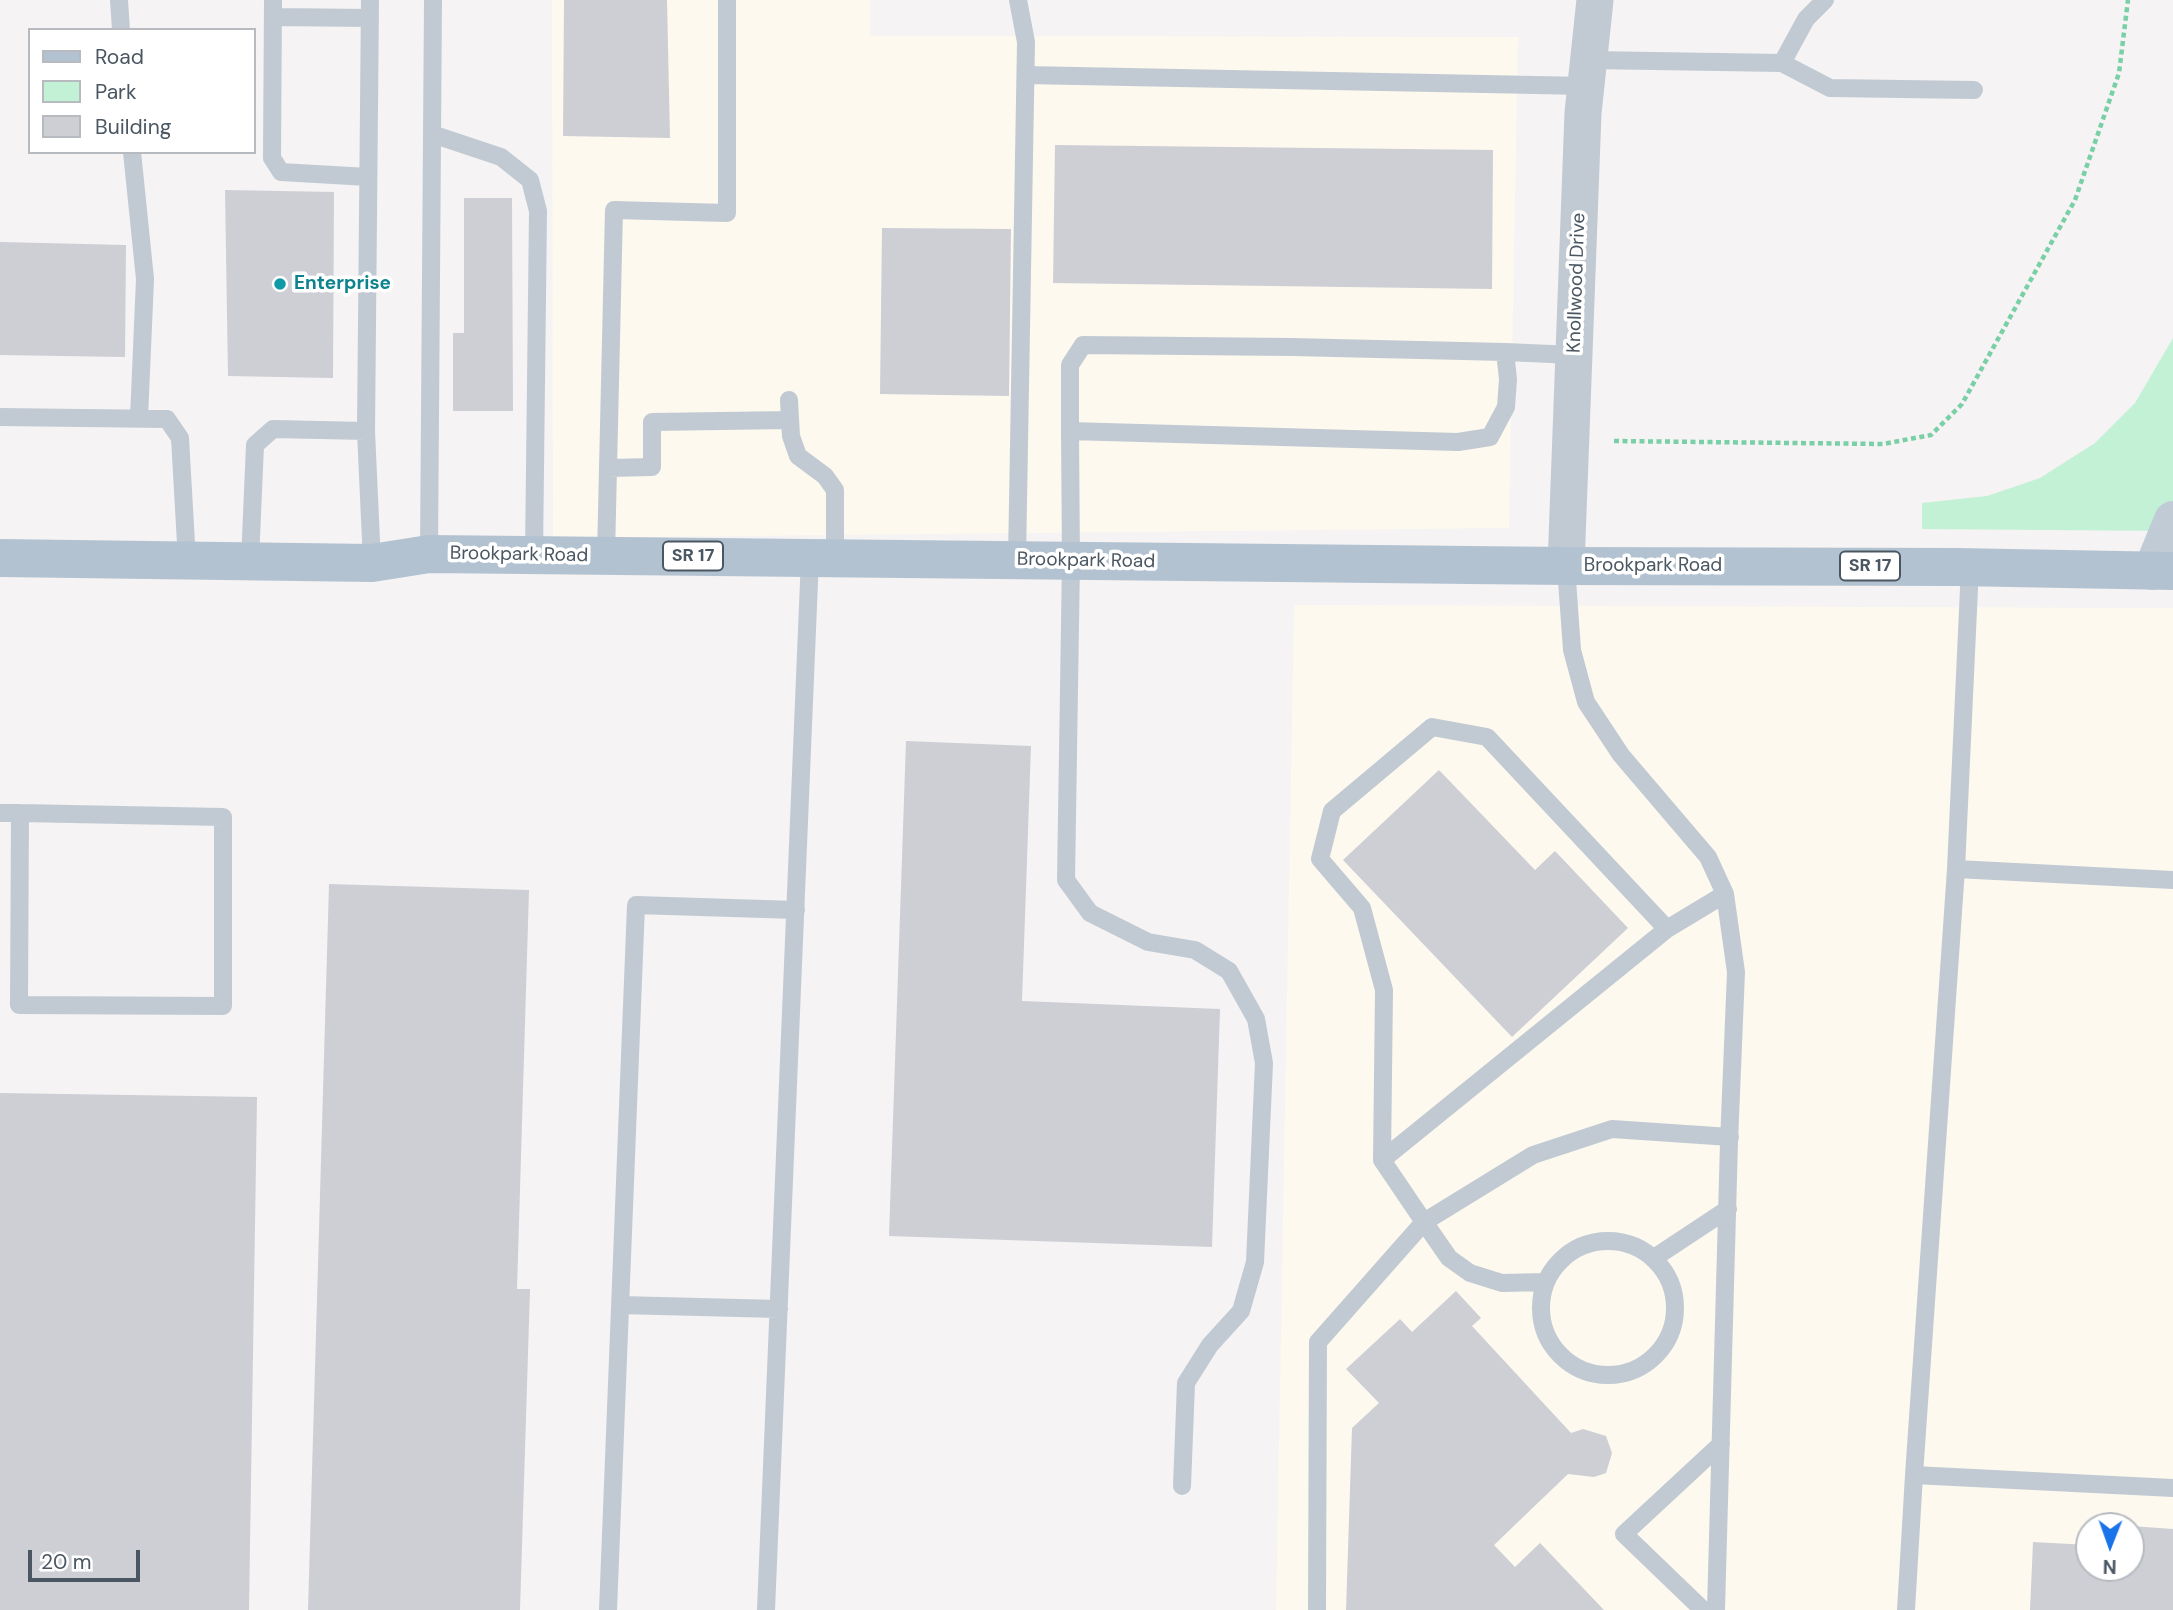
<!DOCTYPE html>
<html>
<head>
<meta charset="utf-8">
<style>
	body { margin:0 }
	#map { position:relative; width:2173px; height:1610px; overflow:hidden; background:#f5f3f3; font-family:"DM Sans",sans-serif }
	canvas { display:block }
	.legend { position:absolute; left:28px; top:28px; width:228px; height:126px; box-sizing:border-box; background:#fff; border:2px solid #b7bbc0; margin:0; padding:9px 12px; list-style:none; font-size:21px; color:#4a5661 }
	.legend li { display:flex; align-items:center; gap:14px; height:35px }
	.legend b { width:35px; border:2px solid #b7bbc0 }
	.north { position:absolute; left:2075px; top:1512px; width:70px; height:70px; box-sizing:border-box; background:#fff; border:2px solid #b7bbc0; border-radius:50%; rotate:181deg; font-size:19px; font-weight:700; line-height:28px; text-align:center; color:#4a5661 }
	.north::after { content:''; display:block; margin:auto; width:24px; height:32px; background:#1a73e8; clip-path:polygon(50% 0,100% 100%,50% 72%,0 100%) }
	.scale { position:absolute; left:28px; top:1550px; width:112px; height:32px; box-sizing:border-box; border:4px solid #4a5661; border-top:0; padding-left:9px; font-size:21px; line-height:24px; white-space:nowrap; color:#4a5661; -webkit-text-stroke:5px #fff; paint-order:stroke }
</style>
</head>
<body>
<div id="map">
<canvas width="2173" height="1610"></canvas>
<ul class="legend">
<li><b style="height:9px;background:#b3c2d1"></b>Road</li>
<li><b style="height:19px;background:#c3f1d5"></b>Park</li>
<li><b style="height:19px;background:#cdcfd5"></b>Building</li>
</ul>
<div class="north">N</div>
<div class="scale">20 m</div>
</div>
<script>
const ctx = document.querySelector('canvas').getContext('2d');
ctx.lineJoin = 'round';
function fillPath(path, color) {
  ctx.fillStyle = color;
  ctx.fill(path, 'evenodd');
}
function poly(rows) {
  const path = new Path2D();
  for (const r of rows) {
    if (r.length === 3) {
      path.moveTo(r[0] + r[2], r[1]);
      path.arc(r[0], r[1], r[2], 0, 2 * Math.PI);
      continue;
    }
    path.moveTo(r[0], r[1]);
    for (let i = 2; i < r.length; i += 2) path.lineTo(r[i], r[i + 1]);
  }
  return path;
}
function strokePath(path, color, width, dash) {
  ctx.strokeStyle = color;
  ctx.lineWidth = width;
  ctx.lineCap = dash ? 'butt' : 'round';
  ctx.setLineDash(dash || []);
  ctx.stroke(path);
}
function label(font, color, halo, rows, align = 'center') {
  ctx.font = font + ' "DM Sans",sans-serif';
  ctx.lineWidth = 7;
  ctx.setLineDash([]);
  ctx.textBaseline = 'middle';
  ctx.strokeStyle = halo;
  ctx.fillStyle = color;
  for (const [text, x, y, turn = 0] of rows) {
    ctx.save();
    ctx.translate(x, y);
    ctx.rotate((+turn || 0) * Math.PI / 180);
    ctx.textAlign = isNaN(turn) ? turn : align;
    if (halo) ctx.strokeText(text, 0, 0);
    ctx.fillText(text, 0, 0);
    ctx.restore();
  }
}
fillPath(poly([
	[552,0,870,0,870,36,1518,37,1509,528,553,538],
	[1294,605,2173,608,2173,1610,1276,1610],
	[2089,1526,2131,1526,2131,1568,2089,1568]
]), '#fdf9ef');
fillPath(poly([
	[2173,338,2173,531,1922,529,1922,503,1987,496,2040,478,2095,443,2135,403]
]), '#c3f1d5');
fillPath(poly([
	[564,0,667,0,670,138,563,136],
	[1055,145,1493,150,1492,289,1053,283],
	[225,190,334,192,333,378,228,376],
	[464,198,512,198,513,411,453,411,453,333,464,333],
	[882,228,1011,229,1009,396,880,394],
	[0,242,126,245,125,357,0,355],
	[906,741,1031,746,1022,1001,1220,1009,1212,1247,889,1236],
	[1439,770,1535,870,1555,851,1628,928,1512,1037,1343,860],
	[329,884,529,890,517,1289,530,1289,520,1610,308,1610],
	[0,1093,257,1097,249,1610,0,1610],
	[1456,1291,1481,1318,1472,1326,1571,1433,1583,1429,1606,1436,1612,1453,1606,1473,1594,1477,1568,1474,1494,1545,1515,1567,1540,1543,1604,1610,1346,1610,1352,1428,1379,1403,1346,1369,1400,1319,1412,1332],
	[2131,1526,2173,1529,2173,1610,2030,1610,2033,1542,2089,1545,2089,1568,2131,1568]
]), '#cdcfd5');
strokePath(poly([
	[1614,441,1883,444,1931,435,1962,404,2075,200,2119,73,2128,0]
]), '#7ad0a6', 4.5, [5, 3.5]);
strokePath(poly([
	[119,0,121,30],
	[273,0,272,158,281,172,368,177],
	[370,0,366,431,372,563],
	[273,17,370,18],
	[1589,60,1782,63,1830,88,1974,90],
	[1782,63,1806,19,1825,0],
	[1026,75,1586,86],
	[432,134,501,157,530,180,538,211,534,555],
	[132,152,145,279,139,418],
	[1505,352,1574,355],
	[789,400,791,436,798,456,825,476,835,490,835,558],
	[0,417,167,419,180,438,187,561],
	[1070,431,1458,442,1490,437,1506,407,1508,379,1505,352,1292,347,1083,345,1070,365,1070,431,1071,561,1066,880,1090,913,1148,942,1195,950,1229,971,1256,1019,1264,1063,1255,1262,1241,1311,1210,1345,1186,1383,1182,1486],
	[608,468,652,467,652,422,790,420],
	[429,554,433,0],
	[606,555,614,210,727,213,727,0],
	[1017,560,1026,42,1018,0],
	[250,561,255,445,273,429,366,431],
	[1566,566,1572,650,1586,702,1621,755,1708,857,1725,894,1736,972,1729,1142,1716,1610],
	[1970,567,1956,869,1914,1475,2173,1488],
	[0,813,20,813,223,817,223,1006,19,1005,20,813],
	[1956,869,2173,880],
	[1667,929,1725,894],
	[1608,1308,67],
	[1654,1258,1728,1209],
	[1546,1282,1502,1283,1470,1273,1449,1258,1424,1222,1533,1155,1612,1129,1730,1137],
	[620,1305,779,1309],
	[608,1610,636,905,796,910],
	[766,1610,810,558],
	[1317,1610,1318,1342,1424,1222,1382,1160,1384,990,1362,908,1320,859,1332,811,1432,727,1487,737,1667,929,1382,1160],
	[1703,1610,1624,1534,1721,1444],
	[1906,1610,1914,1475]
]), '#c1cad2', 18);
strokePath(poly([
	[1566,566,1583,113,1595,0]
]), '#c1cad2', 37);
strokePath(poly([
	[2152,571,2173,520]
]), '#c1cbd6', 38);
strokePath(poly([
	[0,558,372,563,429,554,1566,566,1957,567,2173,571]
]), '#b3c2d1', 38);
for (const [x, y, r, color] of [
	[280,284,7,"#0f9aa8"]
]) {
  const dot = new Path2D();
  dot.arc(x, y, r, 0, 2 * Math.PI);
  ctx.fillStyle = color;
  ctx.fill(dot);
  strokePath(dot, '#fff', 2.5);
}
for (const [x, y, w] of [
	[693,556,60],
	[1870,566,60]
]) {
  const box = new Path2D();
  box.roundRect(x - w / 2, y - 14.5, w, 29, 5);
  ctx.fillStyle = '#fff';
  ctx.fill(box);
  strokePath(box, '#4a5661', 2);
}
label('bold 18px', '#4a5661', null, [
	["SR 17",693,556],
	["SR 17",1870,566]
]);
label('19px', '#4a5661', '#fff', [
	["Knollwood Drive",1577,283,-88],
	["Brookpark Road",519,555,1],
	["Brookpark Road",1086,561,1],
	["Brookpark Road",1653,566]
]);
label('bold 19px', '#0d838f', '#fff', [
	["Enterprise",294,284]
], 'left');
</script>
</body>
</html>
